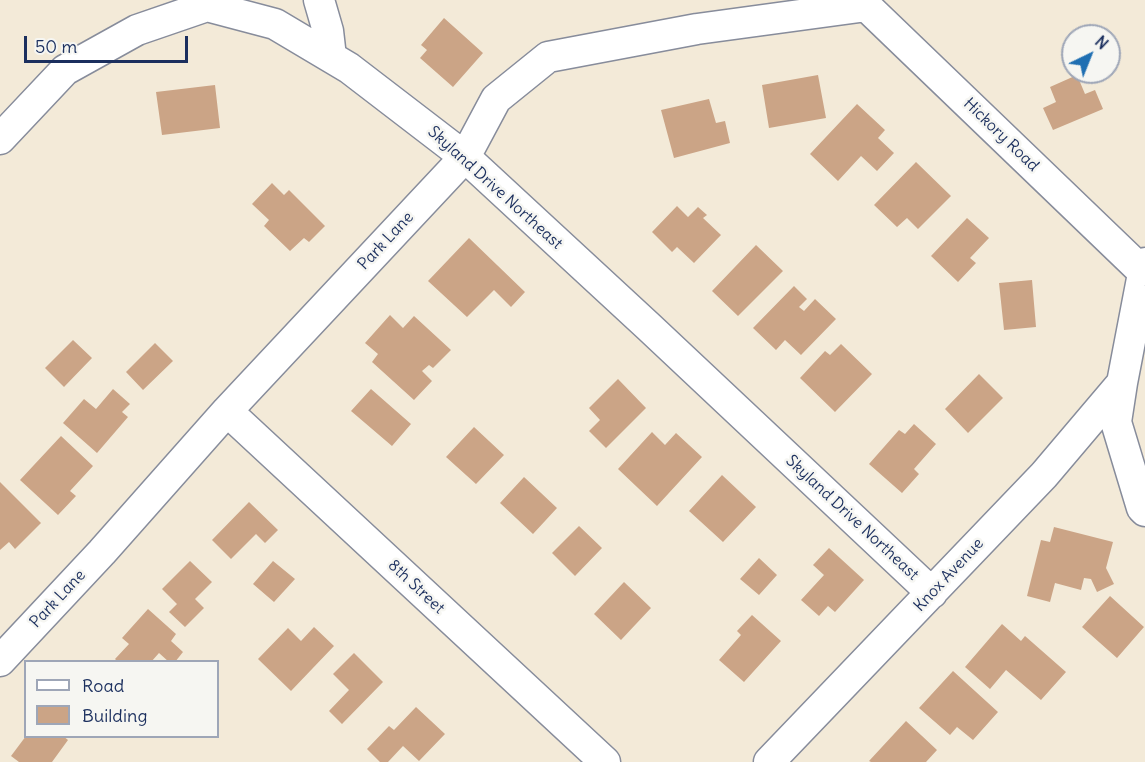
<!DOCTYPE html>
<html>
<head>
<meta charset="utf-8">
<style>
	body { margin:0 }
	#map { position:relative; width:1145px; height:762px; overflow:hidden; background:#f3ead8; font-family:Delius,sans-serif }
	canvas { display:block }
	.legend { position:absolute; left:24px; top:660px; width:195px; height:78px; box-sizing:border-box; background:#f6f6f2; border:2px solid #9ea6b7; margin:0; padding:8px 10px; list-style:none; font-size:18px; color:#1b2f5e }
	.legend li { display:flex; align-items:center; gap:12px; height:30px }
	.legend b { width:30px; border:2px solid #9ea6b7 }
	.north { position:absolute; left:1061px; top:24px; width:60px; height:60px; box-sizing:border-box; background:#f6f6f2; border:2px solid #9ea6b7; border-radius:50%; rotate:43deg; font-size:16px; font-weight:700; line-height:24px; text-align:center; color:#1b2f5e }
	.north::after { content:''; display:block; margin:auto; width:21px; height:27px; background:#1f6fb2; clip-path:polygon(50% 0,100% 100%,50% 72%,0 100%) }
	.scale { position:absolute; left:24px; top:36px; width:164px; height:27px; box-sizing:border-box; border:3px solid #1b2f5e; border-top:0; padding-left:8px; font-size:18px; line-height:21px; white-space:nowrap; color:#1b2f5e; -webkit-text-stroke:4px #f6f6f2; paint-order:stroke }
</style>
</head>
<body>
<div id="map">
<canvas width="1145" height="762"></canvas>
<ul class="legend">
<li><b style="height:8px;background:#fff"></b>Road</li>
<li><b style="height:16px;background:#cba486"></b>Building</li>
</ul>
<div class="north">N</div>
<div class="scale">50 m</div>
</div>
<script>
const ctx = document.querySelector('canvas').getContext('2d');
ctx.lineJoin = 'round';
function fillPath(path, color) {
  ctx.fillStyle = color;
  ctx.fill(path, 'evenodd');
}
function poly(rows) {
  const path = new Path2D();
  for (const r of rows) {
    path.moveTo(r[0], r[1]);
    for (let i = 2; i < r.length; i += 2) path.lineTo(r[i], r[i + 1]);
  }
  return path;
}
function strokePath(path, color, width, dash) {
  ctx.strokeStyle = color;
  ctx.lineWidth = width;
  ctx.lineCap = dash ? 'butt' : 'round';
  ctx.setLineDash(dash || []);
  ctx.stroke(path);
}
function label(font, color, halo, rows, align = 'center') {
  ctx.font = font + ' Delius,sans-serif';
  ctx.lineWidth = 5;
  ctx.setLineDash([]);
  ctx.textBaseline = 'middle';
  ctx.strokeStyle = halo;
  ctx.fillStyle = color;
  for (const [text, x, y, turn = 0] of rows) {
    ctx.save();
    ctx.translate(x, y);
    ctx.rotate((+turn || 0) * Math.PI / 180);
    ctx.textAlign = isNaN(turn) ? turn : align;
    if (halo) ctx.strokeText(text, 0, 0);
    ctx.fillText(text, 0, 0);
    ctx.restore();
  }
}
fillPath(poly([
	[444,18,483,53,453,87,420,58,427,50,421,45],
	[818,75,826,118,769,128,762,85],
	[1077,75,1085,94,1095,90,1103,109,1053,130,1043,108,1056,102,1050,87],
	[215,85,220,128,162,135,156,92],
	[709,99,716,123,725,121,730,143,674,158,661,110],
	[857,104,885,130,878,138,894,153,877,171,861,156,838,181,810,154],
	[916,162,951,196,918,229,907,218,897,227,874,205],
	[272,183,284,195,289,190,325,226,309,242,304,238,290,251,264,226,269,220,252,204],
	[677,206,688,217,698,207,707,215,703,218,721,235,694,263,677,247,672,252,652,232],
	[967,218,989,238,970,258,976,263,958,282,931,256],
	[469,238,525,292,511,307,494,290,467,317,428,281],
	[756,245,783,271,738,316,712,291],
	[1032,280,1036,327,1004,330,999,283],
	[794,286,807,299,799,307,804,311,815,299,836,319,801,355,785,340,776,350,753,328],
	[390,315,403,328,414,316,451,350,433,368,429,365,422,371,432,381,414,400,372,362,378,354,365,343],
	[73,340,92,358,64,387,45,368],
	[155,343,173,361,143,390,126,372],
	[841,344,872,374,835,412,800,378,825,351,830,355],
	[979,374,1003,398,968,433,945,409],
	[618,379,646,408,606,448,589,431,600,420,589,408],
	[113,389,130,404,122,412,128,417,97,453,63,423,84,399,96,409],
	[371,389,411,424,392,446,351,411],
	[914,424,936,444,914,469,919,474,902,493,869,464,899,430,905,434],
	[474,427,504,455,476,484,446,457],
	[652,432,665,445,676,433,702,457,657,506,618,469],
	[61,436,93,466,70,491,76,496,58,515,20,480],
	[722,475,756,507,723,542,689,511],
	[524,477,557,508,533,534,500,503],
	[0,482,41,523,15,549,9,542,0,550],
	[249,502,278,530,265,543,256,534,231,559,212,540],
	[579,526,602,548,575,576,552,553],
	[1054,527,1113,542,1106,568,1114,584,1097,592,1091,579,1084,578,1081,590,1055,583,1050,602,1027,596,1041,540,1050,542],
	[829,548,864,580,835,612,828,606,819,616,801,600,824,575,813,565],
	[759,558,777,575,759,595,740,579],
	[190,561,212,582,195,599,204,608,185,627,169,612,177,604,162,589],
	[273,561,295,579,274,602,253,584],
	[624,582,651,608,621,640,594,614],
	[1110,596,1144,627,1117,658,1082,627],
	[148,609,176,634,171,641,183,652,175,662,169,662,159,653,151,662,118,662,115,659,129,644,122,638],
	[752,615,781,641,744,682,719,660,741,635,737,631],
	[1002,624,1021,641,1025,636,1066,672,1041,700,1006,670,990,689,965,667],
	[314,627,334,646,291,691,258,659,288,628,301,641],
	[354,653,383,682,342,724,329,711,349,690,333,674],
	[953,671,998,712,973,740,957,727,950,735,919,708],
	[416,707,445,734,419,761,403,746,388,762,380,762,367,749,389,726,394,730],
	[906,721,937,750,926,762,871,762,869,761],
	[26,736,63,736,68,740,52,762,19,762,11,756]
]), '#cba486');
const minor = poly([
	[319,0,328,31,331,57],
	[860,0,1142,271],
	[0,139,65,70,137,30,207,6,275,24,349,68,465,157,649,327,932,593],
	[1145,263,1122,383,1116,422,1142,508,1145,511],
	[227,411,605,762],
	[0,661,102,552,227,411,465,157,496,99,548,57,697,29,867,6],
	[769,762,1044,475,1122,383]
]);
strokePath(minor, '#878c9b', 33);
strokePath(minor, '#fff', 30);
label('16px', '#1b2f5e', '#f6f6f2', [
	["Hickory Road",1001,135,44],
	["Skyland Drive Northeast",495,188,42],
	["Park Lane",386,241,-47],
	["Skyland Drive Northeast",852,518,43],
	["Knox Avenue",949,575,-47],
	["8th Street",416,587,43],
	["Park Lane",58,599,-47]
]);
</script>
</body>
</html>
